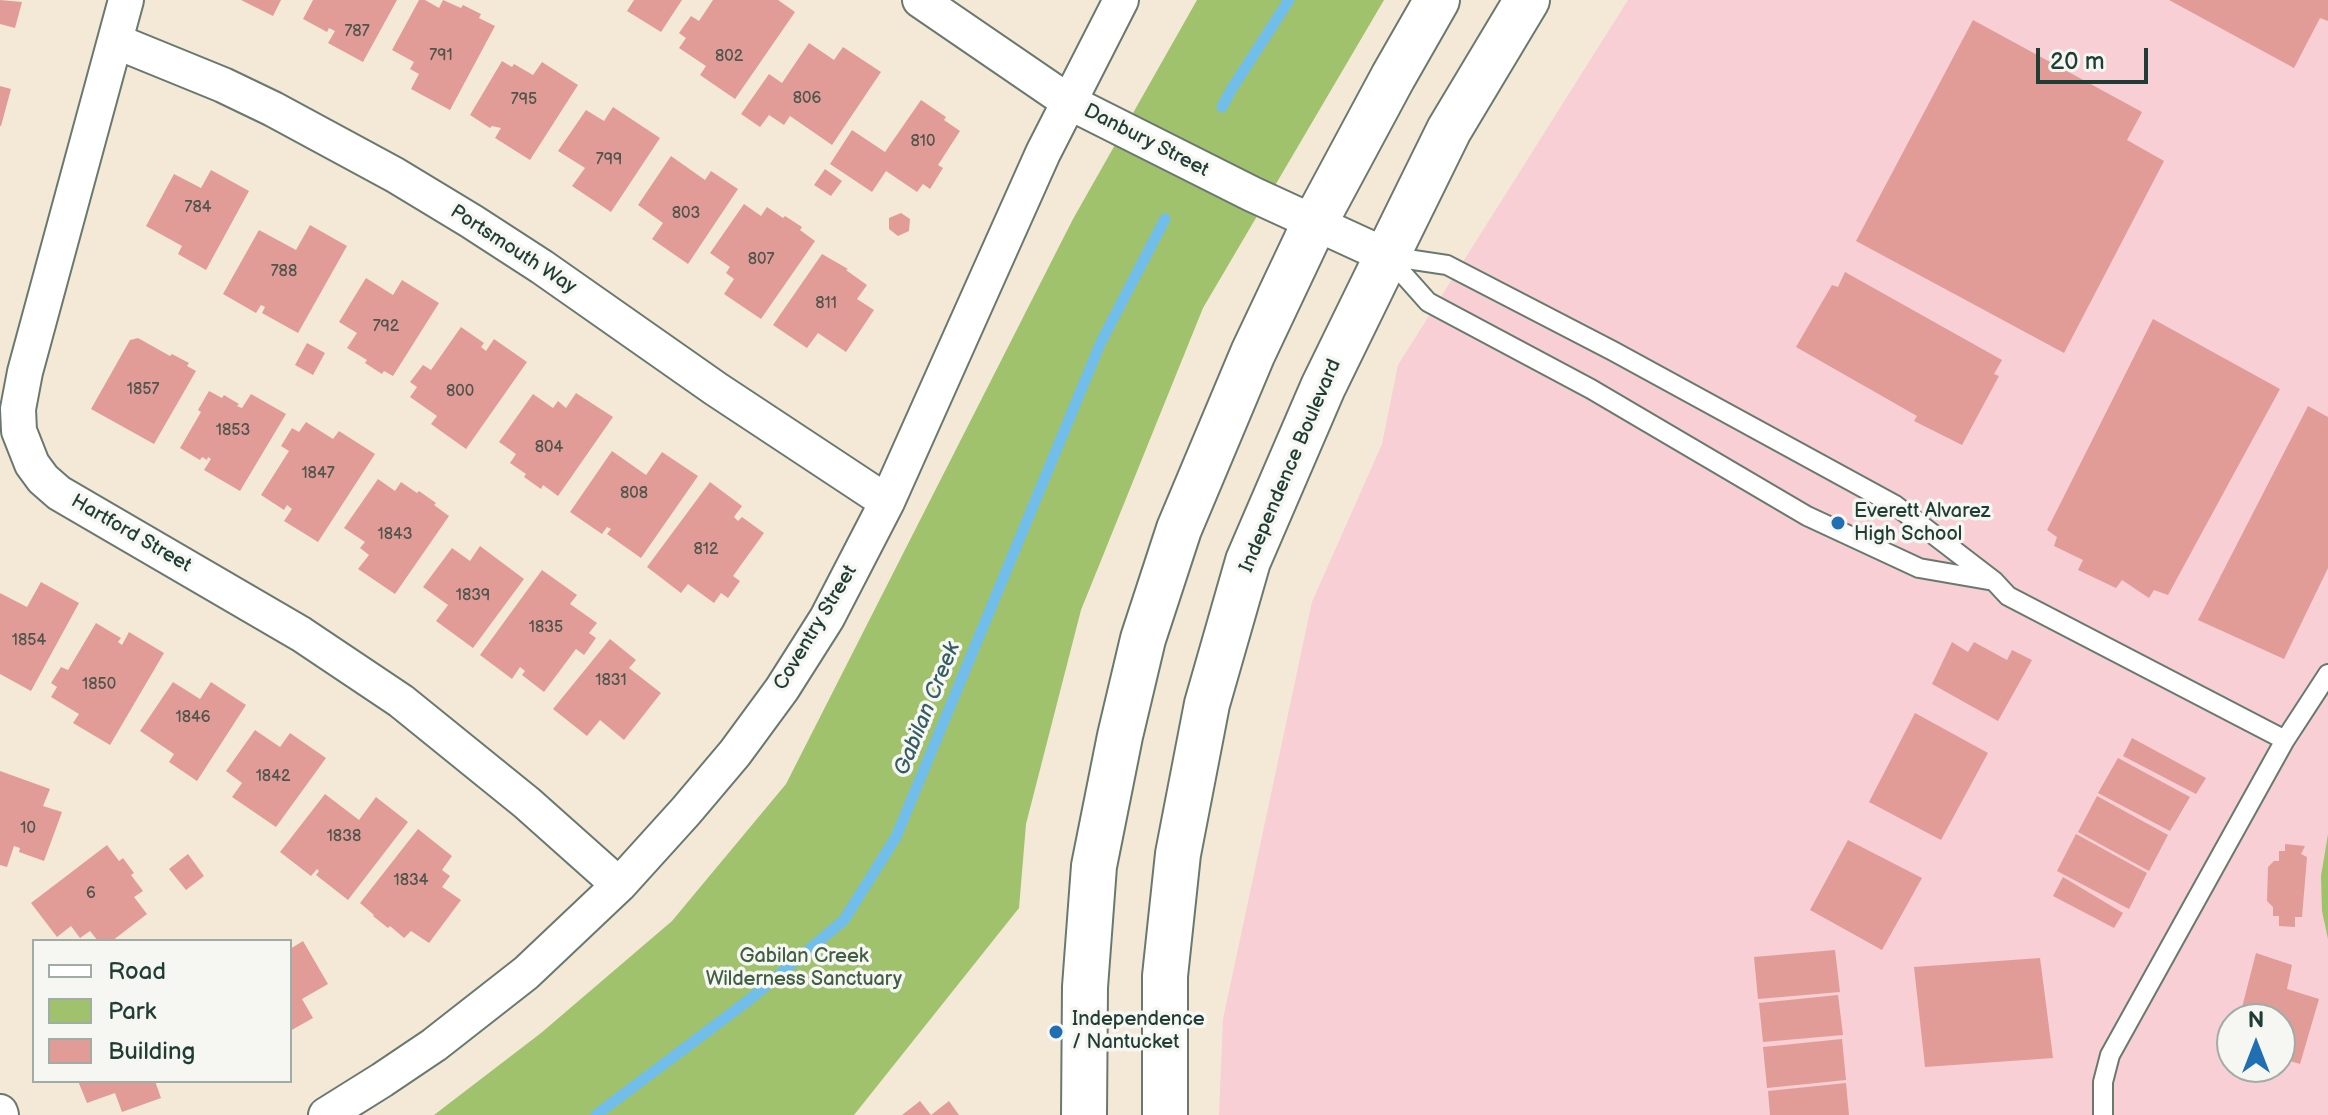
<!DOCTYPE html>
<html>
<head>
<meta charset="utf-8">
<style>
	body { margin:0 }
	#map { position:relative; width:2328px; height:1115px; overflow:hidden; background:#f3e9d6; font-family:"Balsamiq Sans",sans-serif }
	canvas { display:block }
	.legend { position:absolute; left:32px; top:939px; width:260px; height:144px; box-sizing:border-box; background:#f6f6f2; border:2px solid #a0aca6; margin:0; padding:10px 14px; list-style:none; font-size:24px; color:#1f3d34 }
	.legend li { display:flex; align-items:center; gap:16px; height:40px }
	.legend b { width:40px; border:2px solid #a0aca6 }
	.north { position:absolute; left:2216px; top:1003px; width:80px; height:80px; box-sizing:border-box; background:#f6f6f2; border:2px solid #a0aca6; border-radius:50%; rotate:0deg; font-size:22px; font-weight:700; line-height:32px; text-align:center; color:#1f3d34 }
	.north::after { content:''; display:block; margin:auto; width:28px; height:36px; background:#1f6fb2; clip-path:polygon(50% 0,100% 100%,50% 72%,0 100%) }
	.scale { position:absolute; left:2036px; top:48px; width:112px; height:36px; box-sizing:border-box; border:4px solid #1f3d34; border-top:0; padding-left:10px; font-size:24px; line-height:28px; white-space:nowrap; color:#1f3d34; -webkit-text-stroke:6px #f6f6f2; paint-order:stroke }
</style>
</head>
<body>
<div id="map">
<canvas width="2328" height="1115"></canvas>
<ul class="legend">
<li><b style="height:10px;background:#fff"></b>Road</li>
<li><b style="height:22px;background:#a0c26c"></b>Park</li>
<li><b style="height:22px;background:#e29c97"></b>Building</li>
</ul>
<div class="north">N</div>
<div class="scale">20 m</div>
</div>
<script>
const ctx = document.querySelector('canvas').getContext('2d');
ctx.lineJoin = 'round';
function fillPath(path, color) {
  ctx.fillStyle = color;
  ctx.fill(path, 'evenodd');
}
function poly(rows) {
  const path = new Path2D();
  for (const r of rows) {
    path.moveTo(r[0], r[1]);
    for (let i = 2; i < r.length; i += 2) path.lineTo(r[i], r[i + 1]);
  }
  return path;
}
function strokePath(path, color, width, dash) {
  ctx.strokeStyle = color;
  ctx.lineWidth = width;
  ctx.lineCap = dash ? 'butt' : 'round';
  ctx.setLineDash(dash || []);
  ctx.stroke(path);
}
function label(font, color, halo, rows, align = 'center') {
  ctx.font = font + ' "Balsamiq Sans",sans-serif';
  ctx.lineWidth = 7;
  ctx.setLineDash([]);
  ctx.textBaseline = 'middle';
  ctx.strokeStyle = halo;
  ctx.fillStyle = color;
  for (const [text, x, y, turn = 0] of rows) {
    ctx.save();
    ctx.translate(x, y);
    ctx.rotate((+turn || 0) * Math.PI / 180);
    ctx.textAlign = isNaN(turn) ? turn : align;
    if (halo) ctx.strokeText(text, 0, 0);
    ctx.fillText(text, 0, 0);
    ctx.restore();
  }
}
fillPath(poly([
	[1628,0,2328,0,2328,1115,1219,1115,1223,1019,1312,602,1382,444,1398,365],
	[2232,1019,2280,1019,2280,1067,2232,1067]
]), '#f7cfd4');
fillPath(poly([
	[1197,0,1384,0,1203,308,1081,610,1026,824,1019,908,854,1115,434,1115,541,1033,672,921,786,784,1073,219],
	[2328,834,2328,939,2322,911,2321,876]
]), '#a0c26c');
strokePath(poly([
	[1222,107,1231,90,1289,0],
	[596,1115,749,1000,844,920,896,837,1101,342,1165,219]
]), '#72beeb', 11);
fillPath(poly([
	[0,0,22,2,15,28,0,24],
	[241,0,281,0,273,16],
	[313,0,397,0,363,62,328,43,335,31,329,28,327,32,303,19],
	[419,0,425,0,439,8,443,0,461,8,463,5,481,14,479,18,495,26,450,110,411,89,419,74,410,69,414,62,392,50],
	[634,0,682,0,661,32,627,11],
	[713,0,778,0,795,12,735,99,700,75,706,66,679,48,686,38,679,33,691,16,699,21],
	[2169,0,2328,0,2328,21,2320,18,2294,68],
	[1973,20,2142,112,2127,140,2164,161,2064,353,1856,241],
	[809,43,834,60,843,47,881,72,832,145,790,116,784,125,769,115,760,127,741,114,769,74,782,83],
	[502,61,512,67,514,64,533,75,542,62,578,85,530,160,495,138,501,128,492,126,490,128,470,115],
	[0,86,11,89,1,126,0,126],
	[921,100,946,117,944,120,960,131,938,165,943,168,930,189,923,184,917,192,886,171,872,192,830,164,852,130,885,152],
	[613,107,660,138,611,212,572,186,585,168,558,151,586,110,604,121],
	[671,156,705,180,711,171,738,189,688,264,652,239,663,223,638,205],
	[825,169,842,181,831,196,814,185],
	[211,170,249,191,206,270,178,254,182,246,146,226,174,174,201,188],
	[744,204,761,216,767,207,783,218,785,216,802,227,800,230,815,241,761,319,724,294,734,279,726,273,730,267,710,253],
	[901,213,910,219,909,231,898,236,889,229,889,218],
	[310,225,347,246,298,333,262,313,265,307,261,305,256,313,223,294,259,230,296,250],
	[822,254,848,269,846,270,867,285,857,299,874,310,846,352,818,333,807,348,773,325],
	[1845,272,2002,360,1994,374,1999,376,1962,445,1914,421,1917,416,1796,347,1832,285,1838,287],
	[366,278,393,295,402,280,439,303,393,376,384,371,382,374,365,363,367,360,347,348,357,333,339,322],
	[2153,319,2280,389,2168,595,2154,590,2149,598,2122,580,2116,588,2078,570,2083,560,2054,546,2057,537,2047,530],
	[461,327,484,343,481,347,486,351,494,339,527,362,466,449,431,424,437,416,410,397,417,387,410,382,423,365,431,370],
	[138,338,170,356,172,354,189,363,187,366,196,371,154,444,91,409,130,340],
	[307,343,325,353,313,375,295,365],
	[209,391,222,398,224,395,239,404,237,406,242,408,251,394,286,414,240,491,204,470,211,459,208,457,207,460,202,457,200,460,180,448,201,412,198,410],
	[576,393,613,417,558,496,543,485,541,489,524,477,526,474,510,463,516,454,499,442,533,394,553,408,558,401,566,408],
	[2308,406,2328,417,2328,568,2284,659,2198,620],
	[306,422,333,439,339,431,375,454,318,542,284,521,292,509,287,505,284,510,261,495,289,451,281,446,292,428,299,432],
	[612,451,646,475,662,452,698,476,641,558,607,534,611,529,607,527,602,534,570,512],
	[378,479,395,491,401,482,417,493,419,491,436,503,434,505,449,516,395,594,358,569,369,555,360,548,365,542,344,528],
	[710,482,742,506,734,517,738,521,742,517,764,533,733,576,740,581,728,598,721,593,714,603,688,584,681,593,647,567],
	[480,546,524,579,473,648,436,621,448,605,423,587,452,548,470,561],
	[542,570,577,595,570,604,597,623,589,633,596,638,584,655,576,649,544,692,522,675,525,671,520,667,512,679,480,655],
	[41,582,79,603,31,691,0,674,0,593,27,607],
	[96,623,121,638,118,642,122,645,129,632,164,653,110,745,73,723,79,714,51,697,57,687,51,683,61,667,68,670],
	[610,639,636,660,629,668,661,693,624,740,600,720,587,736,553,709],
	[1952,642,1968,652,1974,642,2007,660,2012,650,2032,660,1998,721,1932,684],
	[173,682,200,699,211,682,246,705,197,781,169,762,174,754,140,731],
	[1915,713,1988,753,1941,840,1869,802],
	[255,730,280,747,290,733,326,758,276,827,232,797,242,783,226,771],
	[2132,738,2206,778,2196,794,2123,756],
	[2118,758,2190,797,2170,831,2098,793],
	[0,771,50,789,43,806,62,812,44,861,19,852,20,848,14,846,7,867,0,865],
	[325,794,359,820,376,797,408,822,348,900,316,875,319,871,317,869,311,876,280,852],
	[2097,796,2168,835,2149,871,2078,832],
	[418,829,452,856,442,870,450,876,442,887,461,900,429,943,411,931,404,938,390,926,388,928,373,916,374,915,360,903],
	[2076,834,2147,873,2129,909,2057,871],
	[1848,840,1922,878,1882,950,1810,910],
	[2285,844,2305,846,2301,854,2307,857,2302,917,2295,917,2295,927,2279,926,2279,916,2273,916,2273,907,2267,901,2268,867,2274,861,2279,861,2279,851,2285,851],
	[107,845,119,861,123,858,134,873,131,875,143,891,134,897,147,914,112,941,98,941,90,931,80,938,71,926,57,937,31,903],
	[188,854,204,876,186,890,169,869],
	[2063,877,2123,913,2114,928,2053,896],
	[303,941,328,984,302,999,313,1018,290,1031,290,949],
	[1835,950,1840,992,1758,999,1754,957],
	[2256,953,2292,965,2287,989,2319,999,2300,1064,2280,1058,2280,1019,2239,1019],
	[2040,958,2053,1058,1925,1067,1914,967],
	[1838,995,1843,1035,1763,1042,1759,1003],
	[1842,1039,1846,1080,1767,1088,1763,1047],
	[78,1081,155,1081,161,1098,122,1112,115,1093,87,1103],
	[1846,1083,1849,1115,1770,1115,1768,1091],
	[920,1101,931,1115,902,1115],
	[949,1101,959,1115,931,1115]
]), '#e29c97');
const service = poly([
	[1994,581,1919,568,1807,516,1591,389,1428,302,1387,256,1447,265,1613,351,1895,505,1994,581,2008,596,2285,740,2110,1055,2103,1082,2103,1115],
	[2285,740,2328,674]
]);
const minor = poly([
	[126,0,25,372,18,409,19,431,32,464,43,479,59,493,301,634,401,701,527,803,619,885],
	[920,0,1069,102,1252,194,1387,256],
	[115,41,223,85,273,109,395,175,471,221,542,267,716,389,887,502],
	[0,1112,1,1115],
	[326,1115,382,1080,434,1045,526,973,619,885,686,811,735,753,782,689,827,618,887,502,1043,153,1121,0]
]);
const tertiary = poly([
	[1084,1115,1085,987,1094,866,1120,736,1143,639,1179,529,1253,353,1314,224,1393,77,1437,0],
	[1165,1115,1165,976,1178,854,1207,704,1248,561,1323,387,1387,256,1449,130,1527,0]
]);
strokePath(service, '#69796d', 22);
strokePath(minor, '#69796d', 38);
strokePath(tertiary, '#69796d', 48);
strokePath(service, '#fff', 18);
strokePath(minor, '#fff', 34);
strokePath(tertiary, '#fff', 44);
for (const [x, y, r, color] of [
	[1838,523,8,"#1f6fb2"],
	[1056,1032,8,"#1f6fb2"]
]) {
  const dot = new Path2D();
  dot.arc(x, y, r, 0, 2 * Math.PI);
  ctx.fillStyle = color;
  ctx.fill(dot);
  strokePath(dot, '#f6f6f2', 3);
}
label('16px', '#50554d', null, [
	["787",357,32],
	["791",441,56],
	["802",729,57],
	["806",807,99],
	["795",524,100],
	["810",923,142],
	["799",609,160],
	["784",198,208],
	["803",686,214],
	["807",761,260],
	["788",284,272],
	["811",826,304],
	["792",386,327],
	["1857",143,390],
	["800",460,392],
	["1853",233,431],
	["804",549,448],
	["1847",318,474],
	["808",634,494],
	["1843",395,535],
	["812",706,550],
	["1839",473,596],
	["1835",546,628],
	["1854",29,641],
	["1831",611,681],
	["1850",99,685],
	["1846",193,718],
	["1842",273,777],
	["10",28,829],
	["1838",344,837],
	["1834",411,881],
	["6",91,894]
]);
label('20px', '#1f3d34', '#f6f6f2', [
	["Danbury Street",1146,141,27],
	["Portsmouth Way",513,250,33],
	["Independence Boulevard",1291,466,-67],
	["Hartford Street",131,534,30],
	["Coventry Street",816,628,-59]
]);
label('20px', '#1f3d34', '#f6f6f2', [
	["Everett Alvarez",1854,512],
	["High School",1854,535],
	["Independence",1072,1020],
	["/ Nantucket",1072,1043]
], 'left');
label('20px', '#3f5e42', '#f6f6f2', [
	["Gabilan Creek",804,957],
	["Wilderness Sanctuary",804,980]
]);
label('italic 22px', '#345d62', '#f6f6f2', [
	["Gabilan Creek",928,709,-68]
]);
</script>
</body>
</html>
